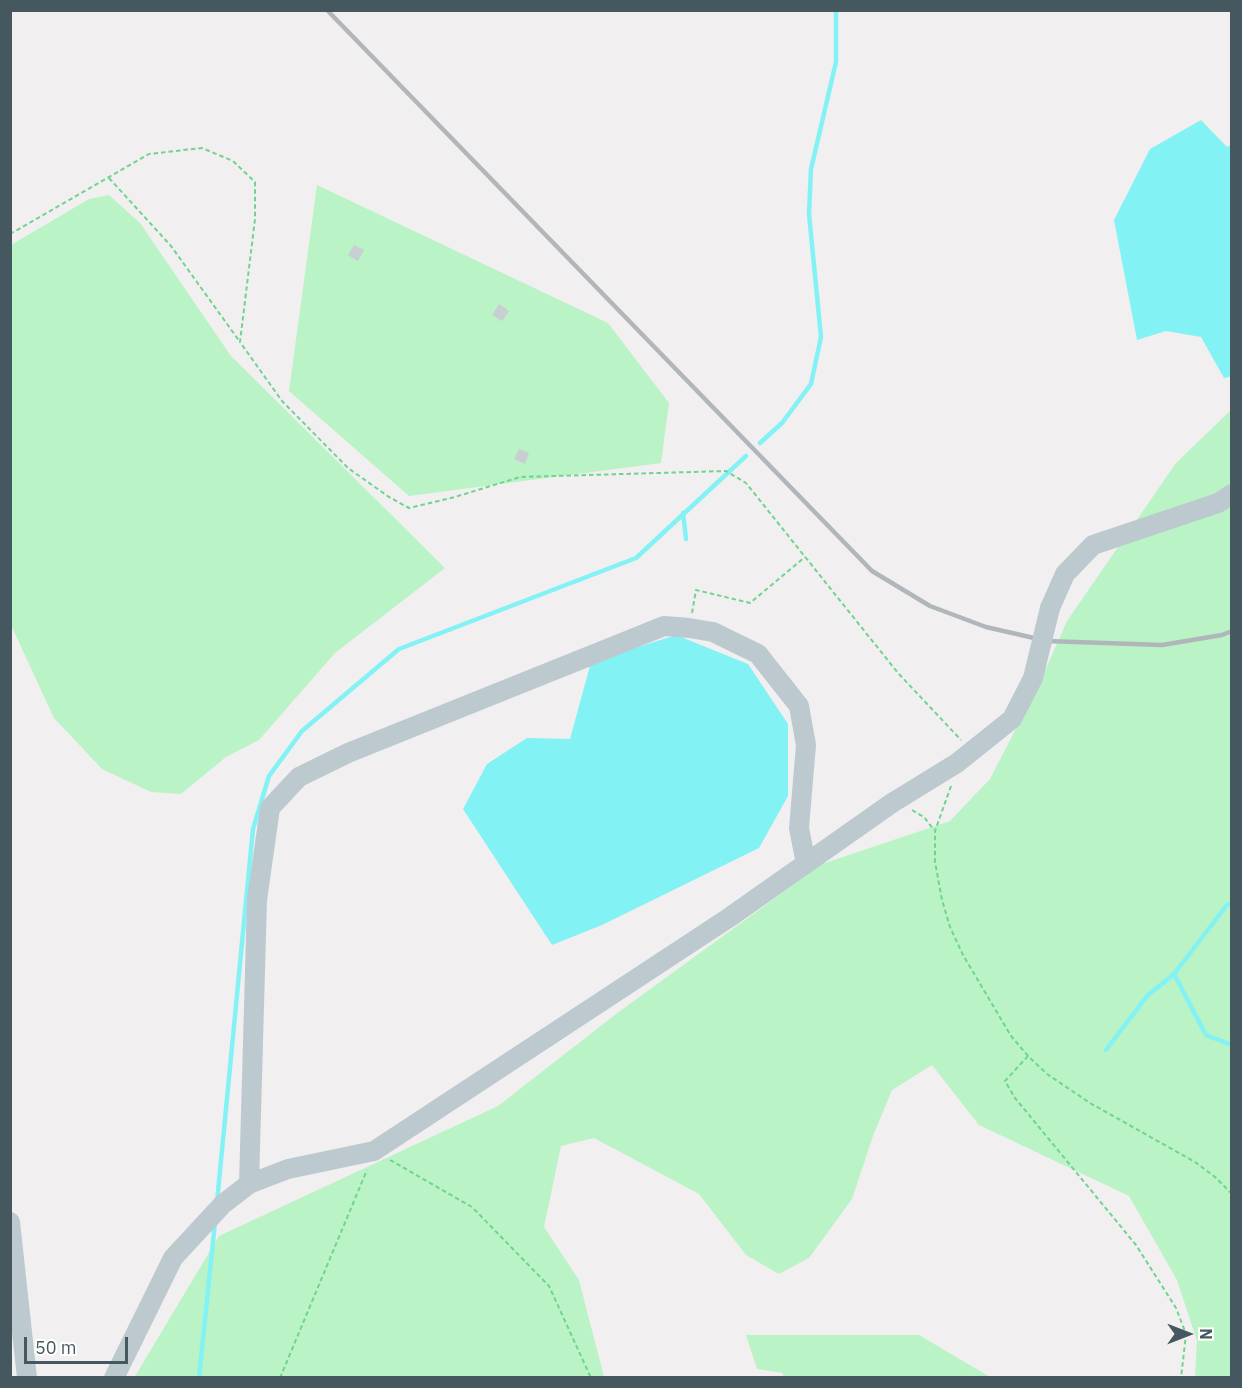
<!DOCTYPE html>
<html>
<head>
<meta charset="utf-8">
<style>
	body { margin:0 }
	#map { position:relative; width:1242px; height:1388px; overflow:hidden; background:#f2eff0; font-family:"IBM Plex Sans",sans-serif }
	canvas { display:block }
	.frame { position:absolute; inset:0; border:12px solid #46585f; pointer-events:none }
	.north { position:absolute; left:1158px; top:1304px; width:60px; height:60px; -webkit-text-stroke:4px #fff; paint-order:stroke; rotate:90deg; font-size:16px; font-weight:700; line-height:24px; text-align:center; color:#46585f }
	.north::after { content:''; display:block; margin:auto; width:21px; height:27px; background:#46585f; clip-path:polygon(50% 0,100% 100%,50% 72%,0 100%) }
	.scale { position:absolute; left:24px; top:1337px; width:104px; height:27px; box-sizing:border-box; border:3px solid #46585f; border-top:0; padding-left:8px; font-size:18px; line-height:21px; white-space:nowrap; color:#46585f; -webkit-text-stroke:4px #fff; paint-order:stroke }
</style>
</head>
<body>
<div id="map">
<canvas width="1242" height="1388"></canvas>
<div class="frame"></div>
<div class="north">N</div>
<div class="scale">50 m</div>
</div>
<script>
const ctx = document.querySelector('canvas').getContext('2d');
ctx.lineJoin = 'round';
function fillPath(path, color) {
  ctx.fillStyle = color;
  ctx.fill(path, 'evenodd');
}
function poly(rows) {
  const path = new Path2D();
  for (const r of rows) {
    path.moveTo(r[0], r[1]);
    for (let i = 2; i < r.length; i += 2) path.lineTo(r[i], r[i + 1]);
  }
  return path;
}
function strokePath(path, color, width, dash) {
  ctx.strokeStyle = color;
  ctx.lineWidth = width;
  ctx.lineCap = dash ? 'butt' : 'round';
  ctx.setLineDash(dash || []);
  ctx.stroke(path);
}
fillPath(poly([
	[317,185,608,323,669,403,661,463,409,496,289,391],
	[109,195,140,223,231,356,445,568,335,653,259,740,226,757,181,794,151,792,102,769,54,718,11,625,11,245,89,199],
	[1231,410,1231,1377,1195,1377,1197,1341,1177,1280,1129,1196,979,1125,932,1065,892,1090,873,1136,852,1199,809,1258,779,1274,746,1255,699,1194,594,1138,561,1146,544,1227,579,1280,604,1377,134,1378,219,1236,498,1106,616,1014,822,864,950,821,990,779,1039,684,1067,621,1176,463],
	[746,1335,919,1335,990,1377,783,1377,783,1373,757,1369]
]), '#baf3c5');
fillPath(poly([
	[1201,120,1227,147,1231,145,1232,376,1224,378,1201,337,1166,331,1137,340,1114,220,1150,149],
	[676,635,748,664,788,724,788,796,759,848,602,925,552,945,463,809,487,764,527,738,570,739,591,662]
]), '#83f2f4');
strokePath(poly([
	[760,443,782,423,811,384,821,337,809,214,811,169,836,62,836,10],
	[683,513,686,539],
	[1232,903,1227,905,1174,974,1206,1035,1232,1045],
	[1106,1050,1147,996,1174,974],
	[217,1202,253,829,269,776,302,731,399,649,636,558,746,456],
	[199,1378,215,1222]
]), '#83f2f4', 4.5);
fillPath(poly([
	[354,245,364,250,358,261,348,255],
	[499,304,509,311,502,321,492,315],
	[519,449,529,453,525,464,514,459]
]), '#c9ced2');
strokePath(poly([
	[109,178,171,246,240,342],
	[10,234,149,154,202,148,233,161,255,182,255,219,240,342,282,401,348,468,389,497,409,508,455,497,520,477,726,471,746,483,898,673,961,740],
	[692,613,696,590,750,603,805,557],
	[951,786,935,831,935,862,942,900,950,927,963,955,1011,1036,1028,1056,1047,1074,1090,1103,1195,1162,1215,1177,1232,1194],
	[912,810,924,817,934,830],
	[1028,1056,1005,1081,1015,1098,1136,1245,1176,1308,1186,1334,1181,1378],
	[390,1160,472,1207,549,1286,591,1378],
	[280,1378,367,1170]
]), '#6fd48f', 2, [4.5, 3]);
strokePath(poly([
	[1050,608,1065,574,1093,545,1218,503,1232,494],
	[249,1184,257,900,270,808,299,777,348,753,664,626,689,628,713,632,758,654,799,706,806,745,799,828,806,864],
	[10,1222,27,1378],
	[114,1378,173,1258,223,1204,249,1184,288,1169,374,1151,730,917,892,803,957,763,1012,719,1033,678]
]), '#bccad0', 20);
strokePath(poly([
	[327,10,872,571,930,606,986,627,1047,641,1162,645,1222,635,1232,631]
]), '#b1b6ba', 4.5);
strokePath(poly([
	[1033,678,1050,608]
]), '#bccad0', 20);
</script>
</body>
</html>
